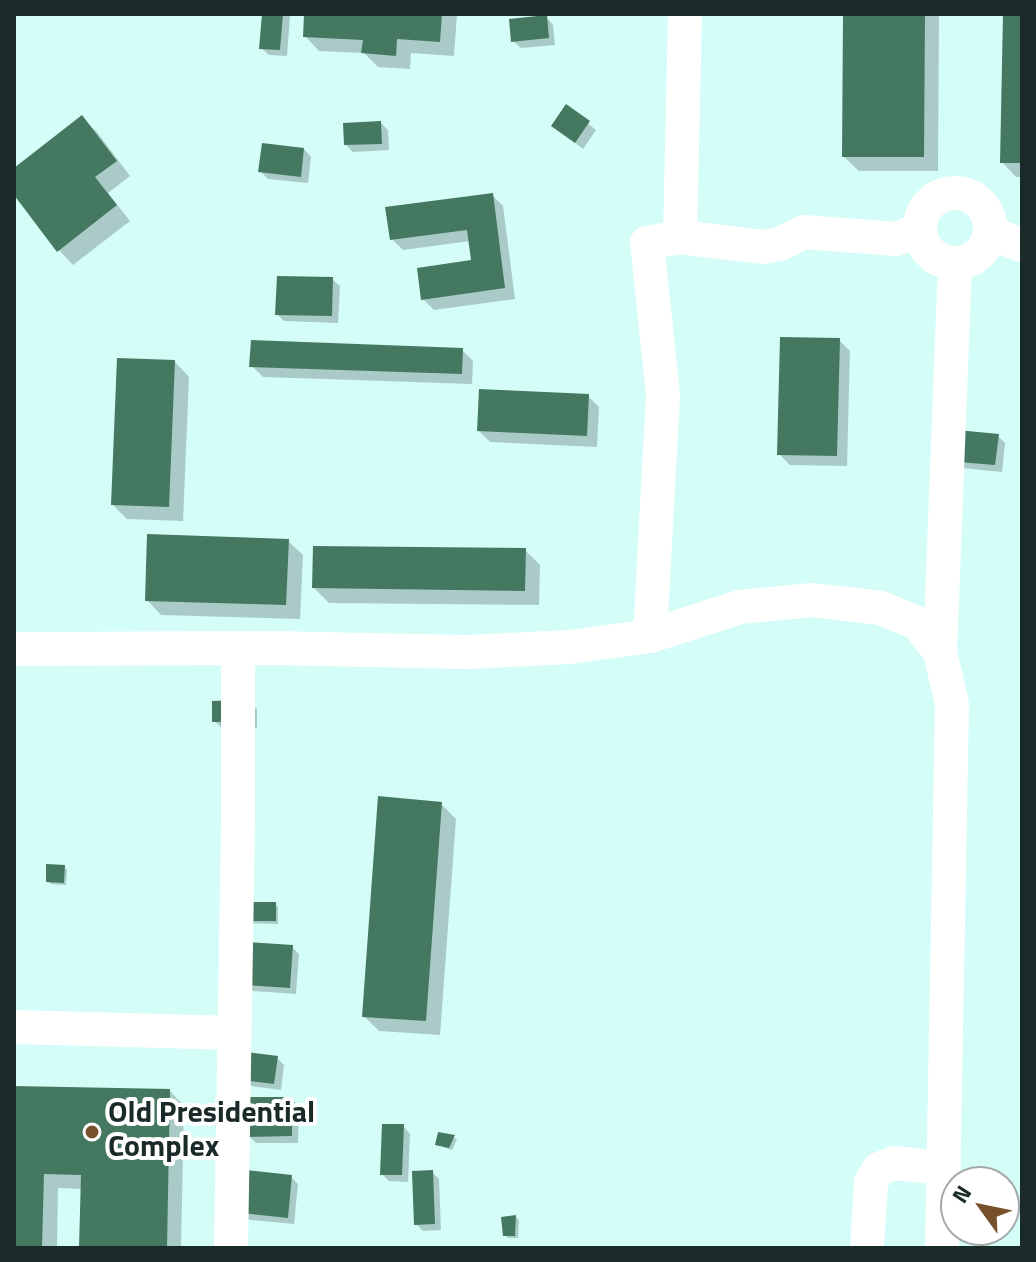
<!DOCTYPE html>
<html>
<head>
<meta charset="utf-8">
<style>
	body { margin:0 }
	#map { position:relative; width:1036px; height:1262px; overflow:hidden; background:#d4fdf8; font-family:"Titillium Web",sans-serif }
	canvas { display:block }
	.frame { position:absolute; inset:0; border:16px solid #1a2a28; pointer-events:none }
	.north { position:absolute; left:940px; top:1166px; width:80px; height:80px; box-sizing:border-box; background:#fff; border:2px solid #a3aaa9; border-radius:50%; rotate:303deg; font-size:22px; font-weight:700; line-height:32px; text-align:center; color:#1a2a28 }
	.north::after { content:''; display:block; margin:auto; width:28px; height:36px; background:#76512c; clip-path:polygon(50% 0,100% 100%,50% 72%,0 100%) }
</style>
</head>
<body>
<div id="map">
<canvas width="1036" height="1262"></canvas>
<div class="frame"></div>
<div class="north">N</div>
</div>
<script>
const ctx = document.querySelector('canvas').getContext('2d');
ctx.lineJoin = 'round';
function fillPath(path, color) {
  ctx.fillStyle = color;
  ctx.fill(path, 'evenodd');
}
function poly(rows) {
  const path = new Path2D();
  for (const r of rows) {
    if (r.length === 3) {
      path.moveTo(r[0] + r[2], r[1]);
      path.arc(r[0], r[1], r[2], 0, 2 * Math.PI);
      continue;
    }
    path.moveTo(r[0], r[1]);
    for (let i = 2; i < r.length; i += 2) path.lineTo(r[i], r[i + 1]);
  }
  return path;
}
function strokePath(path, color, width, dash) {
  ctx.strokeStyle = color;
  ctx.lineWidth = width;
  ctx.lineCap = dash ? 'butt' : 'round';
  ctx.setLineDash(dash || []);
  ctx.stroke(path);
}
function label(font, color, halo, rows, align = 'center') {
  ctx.font = font + ' "Titillium Web",sans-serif';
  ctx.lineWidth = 8;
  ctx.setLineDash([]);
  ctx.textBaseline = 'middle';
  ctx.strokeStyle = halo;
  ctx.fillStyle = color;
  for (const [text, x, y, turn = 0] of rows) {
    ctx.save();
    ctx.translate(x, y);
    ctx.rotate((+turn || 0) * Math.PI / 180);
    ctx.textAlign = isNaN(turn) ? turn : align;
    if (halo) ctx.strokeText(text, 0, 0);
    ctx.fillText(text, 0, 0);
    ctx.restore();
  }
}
fillPath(poly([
	[264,14,290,16,287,56,269,55,261,48],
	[306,14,457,14,454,56,411,53,410,69,378,67,364,53,319,51,305,36],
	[845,14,939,14,938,171,859,171,844,157],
	[1005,14,1022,14,1022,177,1016,177,1002,162],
	[546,17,553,25,555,45,521,48,513,41],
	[567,107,596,130,583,149,553,126],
	[82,118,97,132,130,176,108,193,130,221,73,265,59,250,14,192,14,170],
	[381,123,388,130,389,150,353,152,346,145],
	[304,149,311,157,308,183,268,179,260,171],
	[492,195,503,206,515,299,434,310,423,299,473,262,470,241,403,250,392,239],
	[332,279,340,286,338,323,284,321,277,314],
	[839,340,850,351,847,466,790,465,779,454],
	[462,350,473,361,472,384,263,377,252,366],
	[175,362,189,377,183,521,127,519,113,505],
	[588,396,599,407,597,447,490,442,479,431],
	[998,436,1005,443,1002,472,942,466],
	[288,541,303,555,300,619,161,615,147,600],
	[525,550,540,565,539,605,329,603,314,588],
	[249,702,257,709,257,728,222,728,214,721],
	[441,804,456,819,440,1035,379,1031,364,1016],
	[64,867,67,870,66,885,51,884,48,881],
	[275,904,278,907,278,924,250,923],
	[292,947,299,954,296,994,253,991,246,984],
	[277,1058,284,1065,281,1090,251,1086,244,1079],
	[14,1088,170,1091,184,1106,181,1248,81,1248,83,1189,58,1188,57,1248,14,1248],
	[291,1099,299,1106,298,1143,256,1143,249,1136],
	[403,1126,410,1134,408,1182,389,1181,382,1174],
	[439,1134,457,1139,452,1150,437,1145],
	[432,1172,439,1179,441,1230,423,1231,416,1224],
	[291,1177,298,1184,294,1224,250,1220,243,1213],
	[516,1217,519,1220,518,1238,508,1238,505,1235]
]), '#0003');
fillPath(poly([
	[262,14,283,14,280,50,259,49],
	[304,14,442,14,440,42,397,39,396,56,361,53,363,40,303,37],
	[843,14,925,14,924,157,842,157],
	[1003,14,1022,14,1022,163,1000,163],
	[547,15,549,38,511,42,509,19],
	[566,104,590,121,575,143,551,126],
	[82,115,117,161,95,177,117,205,57,252,14,195,14,168],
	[381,121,382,144,344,145,343,123],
	[262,143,304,148,301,177,258,172],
	[493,193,505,288,421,300,417,268,471,260,467,230,390,240,385,207],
	[277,276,333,277,332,316,275,315],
	[780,337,840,338,837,456,777,455],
	[251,340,463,348,462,374,249,367],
	[117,358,175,360,169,507,111,505],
	[479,389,589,394,587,436,477,431],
	[936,428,999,434,995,465,933,460],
	[147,534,289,539,286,605,145,601],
	[313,546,526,548,525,591,312,588],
	[250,700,250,721,212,722,212,701],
	[378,796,442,802,426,1021,362,1017],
	[46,864,65,865,64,883,46,882],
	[246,902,276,902,276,921,245,921],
	[247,942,293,945,290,988,244,985],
	[246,1052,278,1056,274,1084,242,1080],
	[14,1086,170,1089,167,1248,79,1248,81,1175,44,1174,42,1248,14,1248],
	[247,1097,292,1097,292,1136,247,1137],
	[382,1124,404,1124,402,1175,380,1175],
	[438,1132,455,1135,449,1148,435,1145],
	[246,1170,292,1175,288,1218,241,1213],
	[433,1170,435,1224,414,1225,412,1171],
	[516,1215,515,1236,503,1236,501,1217]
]), '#447860');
strokePath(poly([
	[685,14,680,237,763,247,780,244,804,232,897,239,920,229],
	[955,228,35],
	[990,233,1022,245],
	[650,636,663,395,647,243,680,237],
	[14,649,271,648,468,652,570,647,650,636,740,607,812,600,881,608,917,623,940,652,952,704,942,1248],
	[940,652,955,263],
	[14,1027,235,1033],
	[231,1248,238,822,238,649],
	[867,1248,871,1182,879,1169,894,1163,944,1168]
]), '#fff', 34);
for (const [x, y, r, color] of [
	[92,1132,8,"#76512c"]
]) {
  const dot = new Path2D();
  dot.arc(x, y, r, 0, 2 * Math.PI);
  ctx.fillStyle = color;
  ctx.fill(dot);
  strokePath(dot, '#fff', 3);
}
label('bold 30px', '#1a2a28', '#fff', [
	["Old Presidential",108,1115],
	["Complex",108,1149]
], 'left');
</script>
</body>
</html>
